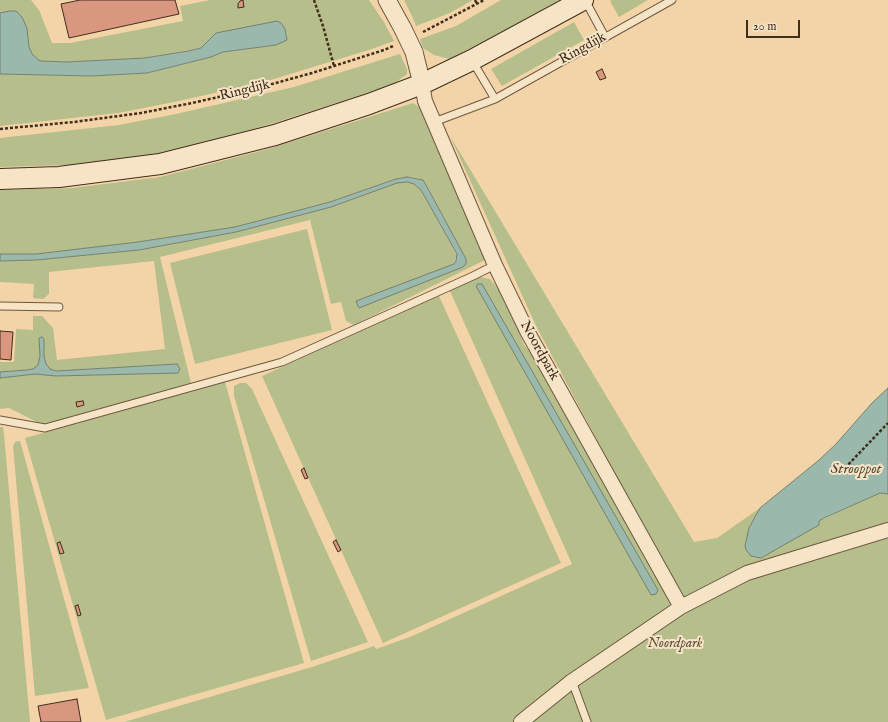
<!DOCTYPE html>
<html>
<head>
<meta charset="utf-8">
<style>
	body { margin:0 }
	#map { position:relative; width:888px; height:722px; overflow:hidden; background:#f3d4a8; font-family:"IM FELL English",serif }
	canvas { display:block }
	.scale { position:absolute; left:746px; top:20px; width:54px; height:18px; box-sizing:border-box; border:2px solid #402e1b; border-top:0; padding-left:5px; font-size:12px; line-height:14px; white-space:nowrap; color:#402e1b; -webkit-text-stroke:3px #f7e3c6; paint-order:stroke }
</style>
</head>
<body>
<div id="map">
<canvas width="888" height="722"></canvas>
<div class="scale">20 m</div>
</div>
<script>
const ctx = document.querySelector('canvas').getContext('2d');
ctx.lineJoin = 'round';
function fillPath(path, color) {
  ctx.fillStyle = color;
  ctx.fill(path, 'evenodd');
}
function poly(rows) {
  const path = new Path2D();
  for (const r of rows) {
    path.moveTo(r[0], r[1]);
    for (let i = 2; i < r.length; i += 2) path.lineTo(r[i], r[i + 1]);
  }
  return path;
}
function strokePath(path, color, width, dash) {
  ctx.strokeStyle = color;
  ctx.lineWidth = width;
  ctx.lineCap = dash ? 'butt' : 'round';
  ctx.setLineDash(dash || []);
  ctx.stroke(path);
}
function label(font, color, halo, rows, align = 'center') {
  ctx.font = font + ' "IM FELL English",serif';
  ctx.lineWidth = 4;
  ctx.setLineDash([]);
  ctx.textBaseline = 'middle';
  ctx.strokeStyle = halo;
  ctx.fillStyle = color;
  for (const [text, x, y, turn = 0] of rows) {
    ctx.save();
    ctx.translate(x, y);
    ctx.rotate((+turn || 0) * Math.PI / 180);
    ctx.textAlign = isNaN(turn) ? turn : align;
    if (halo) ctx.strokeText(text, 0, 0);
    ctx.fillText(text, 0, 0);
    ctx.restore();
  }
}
fillPath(poly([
	[0,0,31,0,39,10,52,43,70,43,183,21,180,6,210,0,369,0,384,22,394,41,369,50,264,82,174,102,118,113,0,126,0,74,91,76,147,73,211,57,223,52,276,45,216,33,201,48,145,58,67,62,40,61,32,54,29,47,27,28,10,11,0,13],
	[404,0,473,0,450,13,416,26,411,14],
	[501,0,563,0,449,59,434,55,423,48,420,39,456,26],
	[612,0,648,0,619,17,610,1],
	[574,22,584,40,502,86,491,69],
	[400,54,407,69,407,74,392,85,261,127,155,154,70,165,0,167,0,138,119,125,176,114,294,87],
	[413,103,419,107,429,125,487,259,354,325,346,321,341,302,331,304,310,220,160,257,191,383,43,425,9,408,0,409,0,362,14,362,16,329,33,330,33,316,42,316,53,328,57,360,165,349,154,261,49,272,49,294,43,299,33,298,34,284,0,282,0,261,36,260,139,250,236,232,331,207,397,183,407,182,414,184,421,190,457,255,454,264,466,264,466,259,426,185,423,180,417,178,407,177,396,179,330,202,235,227,138,242,36,254,0,254,0,190,72,188,160,177,268,149],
	[450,136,694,542,717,538,760,508,749,528,819,521,880,493,888,494,888,525,751,576,888,534,888,722,124,722,312,667,374,646,376,649,410,637,572,564,450,291,480,277,490,279,502,293,512,313,524,345,534,357,663,563,536,326],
	[307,229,332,330,195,364,170,263],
	[439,296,561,563,383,643,262,376],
	[225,382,304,663,106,720,25,438],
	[240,383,246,383,252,389,368,642,311,661,234,396,234,386],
	[0,427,3,427,4,435,30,722,0,722],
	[18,441,20,441,89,688,35,696,13,446,15,442]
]), '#b6be8b');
const water = poly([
	[10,11,16,11,22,17,27,28,29,47,32,54,40,61,67,62,145,58,188,51,201,48,216,33,277,21,281,23,285,29,287,40,276,45,223,52,211,57,147,73,91,76,0,74,0,13,10,11],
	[407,177,423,180,426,185,466,259,466,264,463,267,359,308,356,301,454,264,456,261,457,254,421,190,414,184,407,182,397,183,331,207,236,232,139,250,36,260,0,261,0,254,36,254,138,242,235,227,330,202,396,179,407,177],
	[478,284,482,284,658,590,656,594,651,595,476,286,478,284],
	[42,337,44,339,44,356,46,364,50,369,56,371,177,364,180,369,178,373,56,376,35,374,0,378,0,372,27,370,33,369,38,365,40,356,39,338,42,337],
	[888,388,888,494,880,493,824,518,819,521,819,525,761,558,751,556,746,550,745,546,749,528,760,508,819,460,836,444,872,403,888,388]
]);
fillPath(water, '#9bb8ac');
strokePath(water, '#778172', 1);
const building = poly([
	[80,0,175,0,179,14,69,38,61,4,80,0],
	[243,0,244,7,238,8,238,4,240,1,243,0],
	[602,69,606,78,600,80,596,72,602,69],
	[0,331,13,332,11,360,0,359,0,331],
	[83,401,84,405,77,407,76,402,83,401],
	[304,468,308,478,305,479,301,470,304,468],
	[336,540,341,550,338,552,333,542,336,540],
	[60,542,64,553,60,554,57,543,60,542],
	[78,605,81,615,78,616,75,606,78,605],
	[77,699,81,722,41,722,38,706,77,699]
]);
fillPath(building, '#da9780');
strokePath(building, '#402e1b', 1);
const service = poly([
	[585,0,605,37],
	[473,62,495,99,672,0],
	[434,122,495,99],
	[0,306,59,307],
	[0,420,45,428,282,362,473,276,495,265],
	[572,681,587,722]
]);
const minor = poly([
	[422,84,425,101,434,122,495,265,527,331,681,607],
	[521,722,572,681,681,607,747,573,888,530]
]);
const tertiary = poly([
	[387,0,403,29],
	[414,52,422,84]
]);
const secondary = poly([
	[0,179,59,177,160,164,275,135,369,104,422,84,472,60,583,0]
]);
strokePath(service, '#6d583e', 9);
strokePath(minor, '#6d583e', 16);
strokePath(tertiary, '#6d583e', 19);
strokePath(secondary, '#402e1b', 22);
strokePath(poly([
	[314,0,323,26,334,66],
	[475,0,477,4],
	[423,32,484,0],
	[0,129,74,122,141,113,192,103,254,89,312,73,384,50,393,46],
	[845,468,888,423]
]), '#402e1b', 2.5, [3, 2]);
strokePath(service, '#f7e3c6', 7);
strokePath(minor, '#f7e3c6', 14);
strokePath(tertiary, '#f7e3c6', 17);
strokePath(secondary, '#f7e3c6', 20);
const tertiaryBridge = poly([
	[403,29,414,52]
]);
strokePath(tertiaryBridge, '#6d583e', 19, []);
strokePath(tertiaryBridge, '#f7e3c6', 17);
label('14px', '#402e1b', '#f7e3c6', [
	["Ringdijk",583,49,-29],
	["Ringdijk",245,91,-14],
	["Noordpark",539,351,61]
]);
label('italic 14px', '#584b31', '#f7e3c6', [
	["Noordpark",675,644]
]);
label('italic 15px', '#524a38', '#f7e3c6', [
	["Strooppot",856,470]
]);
</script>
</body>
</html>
